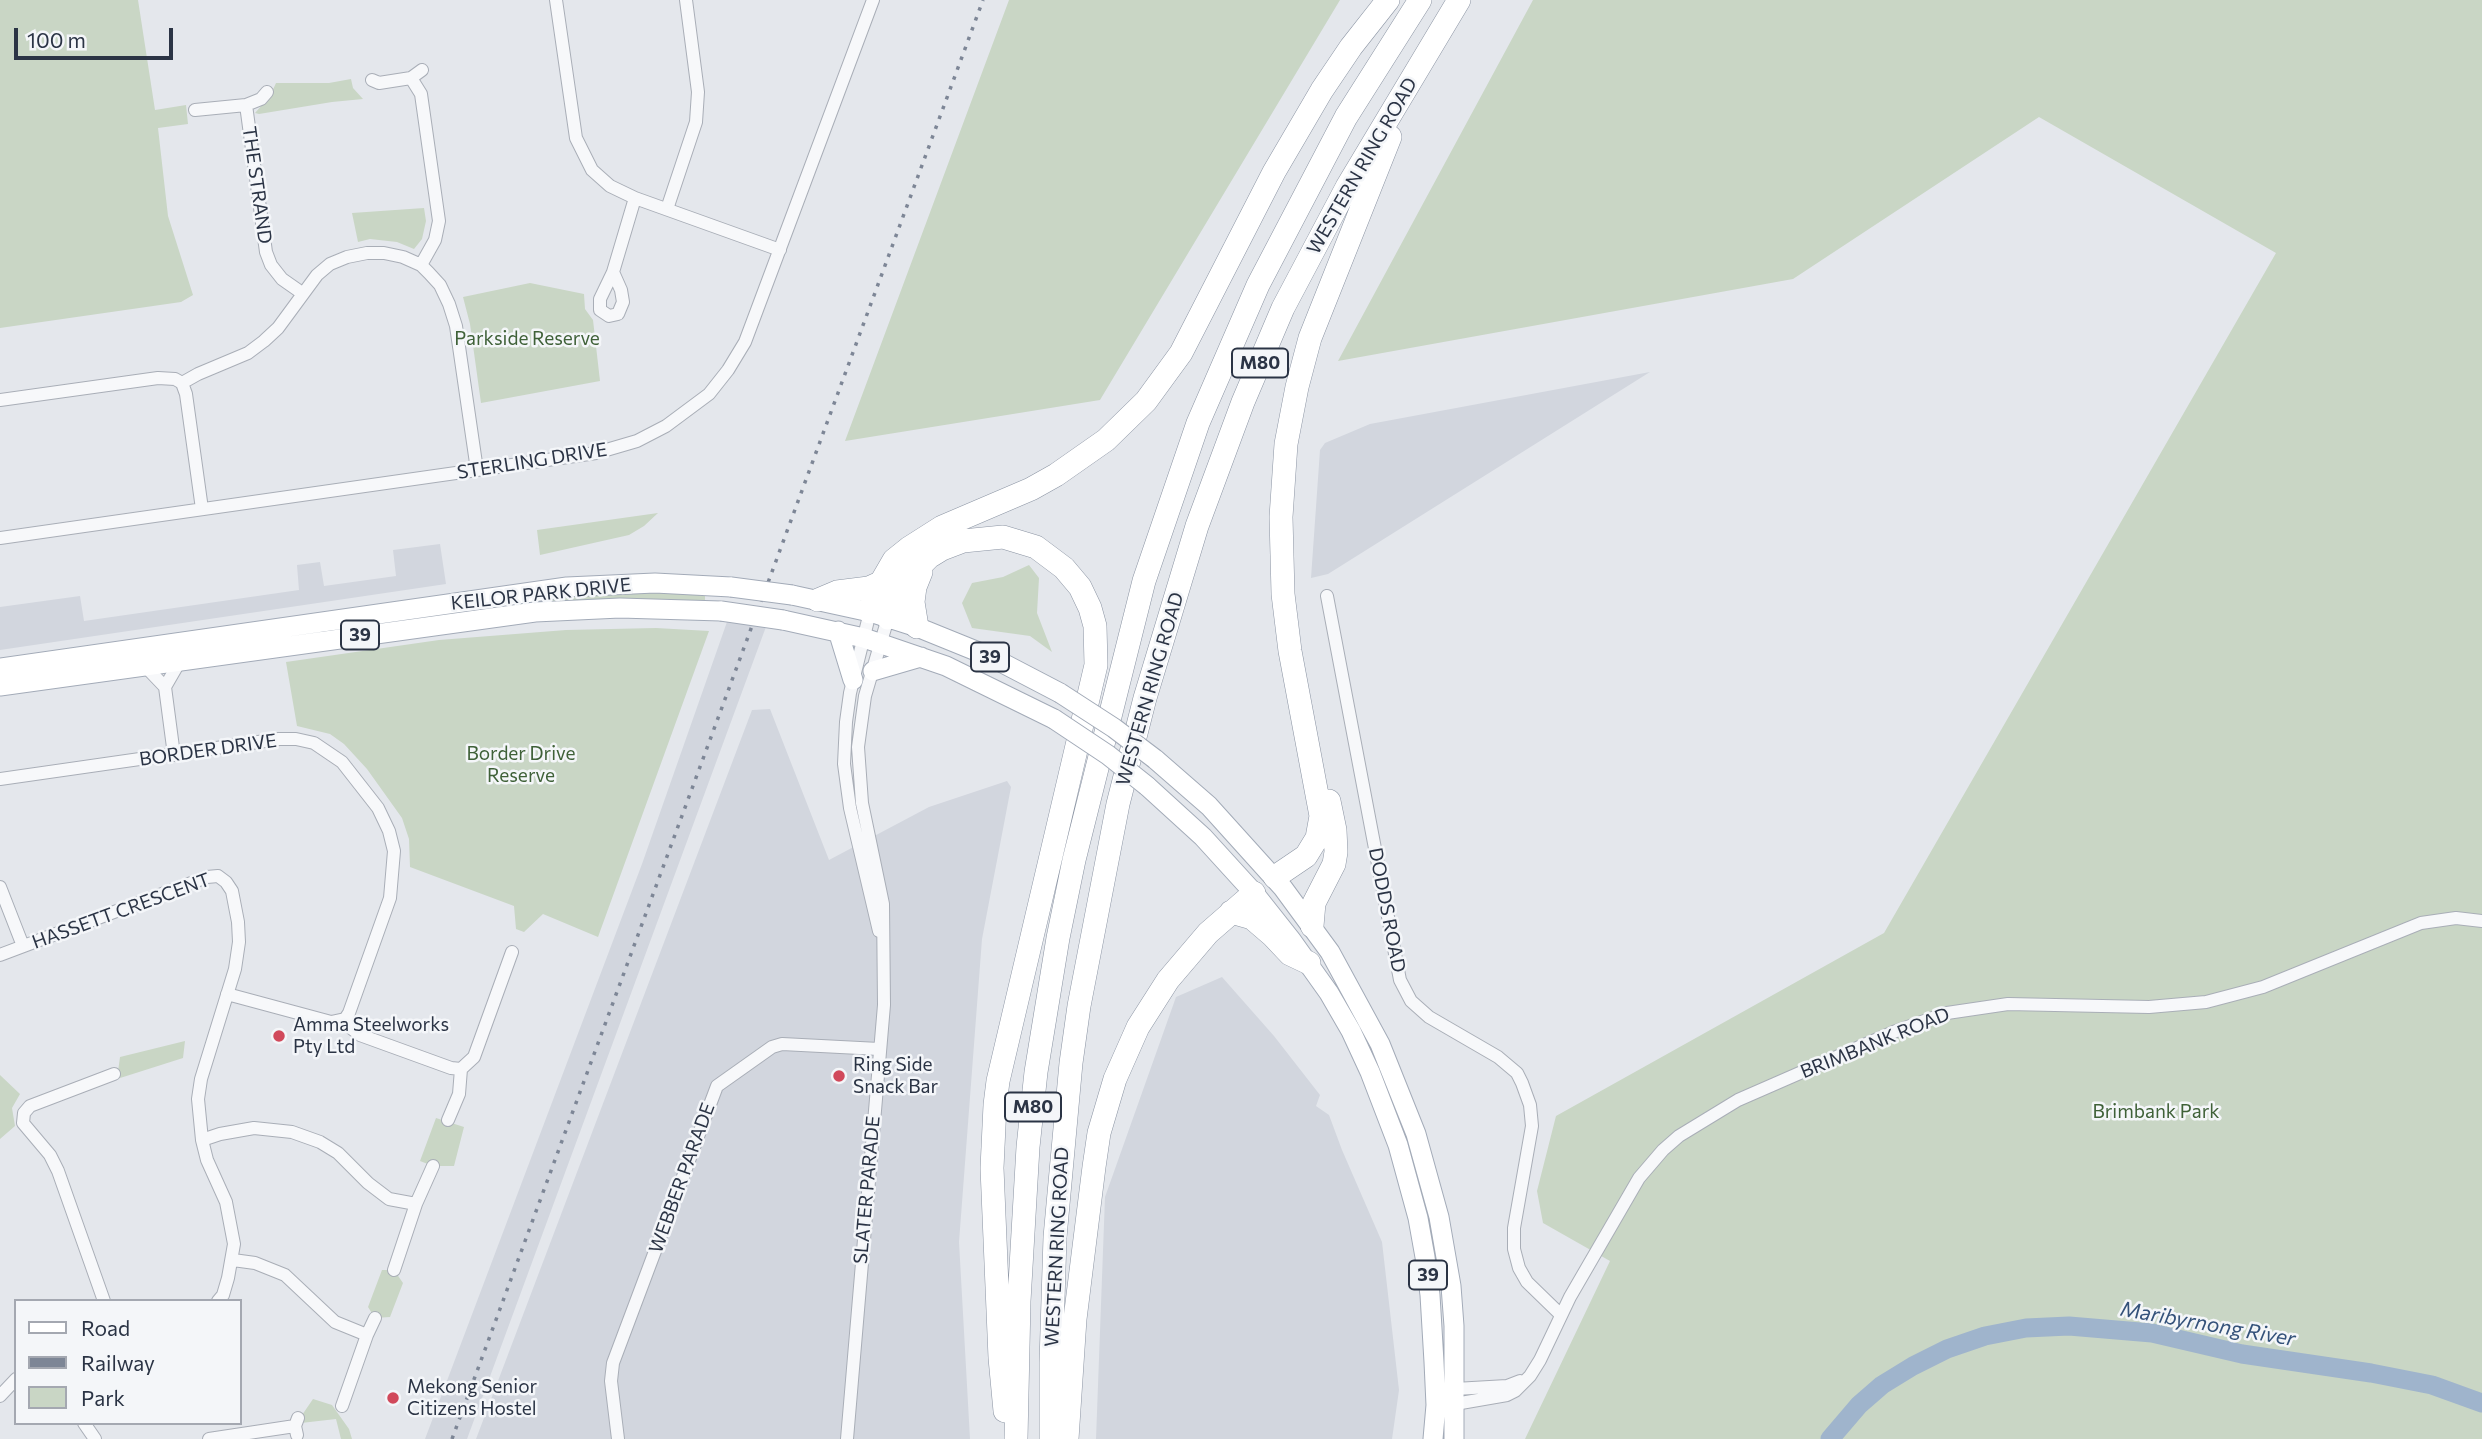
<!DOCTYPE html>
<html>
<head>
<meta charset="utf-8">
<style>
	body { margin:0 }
	#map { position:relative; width:2482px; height:1439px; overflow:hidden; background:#e4e7ec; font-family:Commissioner,sans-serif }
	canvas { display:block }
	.legend { position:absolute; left:14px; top:1299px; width:228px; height:126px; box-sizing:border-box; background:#f4f6f9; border:2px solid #a4a8b1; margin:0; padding:9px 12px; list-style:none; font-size:21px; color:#2b3445 }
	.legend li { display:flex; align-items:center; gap:14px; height:35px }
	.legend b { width:35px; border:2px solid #a4a8b1 }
	.scale { position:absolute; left:14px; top:28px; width:159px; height:32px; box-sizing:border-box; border:4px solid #2b3445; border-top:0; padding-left:9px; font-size:21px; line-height:24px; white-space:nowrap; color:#2b3445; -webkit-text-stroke:5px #f4f6f9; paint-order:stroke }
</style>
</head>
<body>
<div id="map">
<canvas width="2482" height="1439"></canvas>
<ul class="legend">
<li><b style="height:9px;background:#fff"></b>Road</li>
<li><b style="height:9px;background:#7d8696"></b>Railway</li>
<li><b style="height:19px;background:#c9d6c5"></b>Park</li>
</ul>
<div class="scale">100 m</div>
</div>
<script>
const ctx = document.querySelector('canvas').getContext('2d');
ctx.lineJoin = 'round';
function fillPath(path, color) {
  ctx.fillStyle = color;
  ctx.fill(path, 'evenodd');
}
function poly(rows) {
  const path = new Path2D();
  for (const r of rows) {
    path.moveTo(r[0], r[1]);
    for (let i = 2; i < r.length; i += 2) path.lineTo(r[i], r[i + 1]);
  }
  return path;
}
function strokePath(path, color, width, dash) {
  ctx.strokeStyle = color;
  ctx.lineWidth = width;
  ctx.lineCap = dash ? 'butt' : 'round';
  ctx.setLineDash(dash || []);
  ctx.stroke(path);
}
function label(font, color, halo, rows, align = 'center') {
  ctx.font = font + ' Commissioner,sans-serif';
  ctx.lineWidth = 5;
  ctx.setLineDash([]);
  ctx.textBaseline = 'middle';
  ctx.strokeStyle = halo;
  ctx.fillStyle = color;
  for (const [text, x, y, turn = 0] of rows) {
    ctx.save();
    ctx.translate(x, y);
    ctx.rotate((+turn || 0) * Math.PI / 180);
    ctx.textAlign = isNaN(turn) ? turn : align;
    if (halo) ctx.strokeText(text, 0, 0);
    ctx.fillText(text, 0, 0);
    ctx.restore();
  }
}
fillPath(poly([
	[1650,372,1328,574,1311,578,1320,450,1325,443,1370,424],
	[440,544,446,584,0,650,0,607,80,596,84,621,299,590,297,565,320,562,324,586,396,576,393,550],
	[728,619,767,624,467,1439,425,1439,642,864],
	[770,709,829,860,929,807,1007,781,1011,787,982,939,959,1242,970,1439,476,1439,752,710],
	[1222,977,1274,1036,1320,1095,1316,1106,1329,1115,1342,1150,1382,1242,1399,1390,1392,1439,1096,1439,1105,1197,1176,997]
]), '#d2d6de');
fillPath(poly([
	[0,0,138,0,155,110,186,105,188,124,158,128,168,216,193,295,181,302,0,328],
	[1009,0,1340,0,1100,400,845,441],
	[1533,0,2482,0,2482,1439,1525,1439,1610,1261,1543,1223,1537,1191,1556,1116,1884,933,2276,253,2039,117,1793,279,1338,361],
	[351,79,353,88,363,99,332,102,259,114,255,113,270,96,276,83,329,83],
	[424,208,426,221,422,239,414,249,397,242,370,239,358,242,352,213],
	[530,283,584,294,585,309,593,320,600,381,481,403,470,324,463,297],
	[658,513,644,526,629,535,540,555,537,530],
	[1029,565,1039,578,1037,613,1052,652,1030,636,972,628,962,603,972,583,1003,577],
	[658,589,705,596,705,604,624,602,0,681,536,597],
	[656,628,709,631,598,937,543,914,524,932,516,929,514,906,410,867,409,839,402,818,367,769,344,744,330,734,297,726,286,662,439,640,566,630],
	[185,1041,183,1058,117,1079,120,1057],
	[0,1075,20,1094,12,1108,15,1126,0,1139],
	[436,1118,464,1127,454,1166,433,1166,420,1161],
	[382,1270,394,1270,403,1283,390,1317,375,1318,368,1307],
	[313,1399,332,1405,349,1429,352,1439,341,1439,336,1419,301,1423,300,1418]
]), '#c9d6c5');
strokePath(poly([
	[1830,1439,1859,1405,1882,1385,1913,1366,1947,1349,1985,1336,2026,1328,2069,1326,2152,1333,2242,1354,2371,1373,2432,1385,2482,1403]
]), '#9fb4cc', 19);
const minor = poly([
	[556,0,576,138,592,170,610,186,635,198,780,250],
	[411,78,421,94,439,221,435,240,421,265],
	[372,80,379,83,411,78,422,70],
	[246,105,266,252,271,265,282,279,302,293],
	[195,110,246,105,261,99,267,92],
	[667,209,696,122,698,92,686,0],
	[613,272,621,290,623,302,618,314,609,316,600,310,600,299,613,272,635,198],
	[182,383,198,374,248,353,264,341,278,328,317,275,330,264,347,257,367,253,384,253,403,257,421,265,429,273,440,285,449,304,456,326,477,470],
	[0,400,158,378,175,379,182,383,186,394,202,509],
	[0,538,596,453,637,441,666,426,709,394,728,370,745,342,873,0],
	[1327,596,1400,980,1411,1001,1429,1017,1498,1057,1517,1073,1522,1083,1530,1105,1532,1126,1514,1228,1514,1249,1519,1268,1527,1282,1561,1315],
	[870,612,850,693,846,722,844,764,850,808,879,931],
	[145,666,165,687,174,755],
	[165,687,180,661],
	[0,779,279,739,296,739,314,743,342,762,378,808,389,831,394,851,390,898,349,1013,345,1019,331,1022,227,994],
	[0,887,23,946],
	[0,955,207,877,218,876,226,882,232,891,238,922,239,942,235,969,201,1079,198,1099,202,1140,207,1160,226,1202,234,1244,228,1278,223,1295,218,1301],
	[345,1019,351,1028,360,1035,451,1068,461,1069,474,1057,512,952],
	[448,1120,459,1094,461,1069],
	[202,1140,220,1134,254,1128,292,1132,320,1142,338,1153,368,1183,389,1199,416,1204],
	[233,1260,255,1263,285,1275,335,1322,367,1335],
	[394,1270,416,1204,433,1166],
	[104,1301,58,1171,50,1155,23,1123,24,1113,30,1106,114,1074],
	[1455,1389,1507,1386,1520,1381],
	[0,1396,16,1379],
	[1455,1404,1507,1395,1515,1391,1530,1376,1540,1360,1570,1297,1639,1178,1663,1150,1679,1136,1738,1100,1896,1031,1947,1013,2008,1004,2149,1007,2206,1002,2263,987,2421,923,2456,918,2482,921],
	[342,1406,367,1335,375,1318],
	[84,1423,95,1439],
	[297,1435,295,1426,298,1418],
	[209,1439,295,1426],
	[618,1439,611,1381,613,1363,717,1086,772,1047,782,1044,879,1049],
	[847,1439,884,1005,883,904,862,803,858,747,865,696,888,618]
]);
const primary = poly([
	[792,595,870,612,917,627,991,657,1060,693],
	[783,620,864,638,946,666,1054,719],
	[838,631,853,680],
	[0,668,567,587,655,583,731,587],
	[873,671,921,657],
	[0,686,535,612,620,608,721,611],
	[1155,759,1209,806,1283,888,1330,952,1380,1044,1416,1134,1439,1217,1451,1286,1454,1326,1454,1439],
	[1147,786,1203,837,1254,893,1292,941,1329,993,1351,1031,1370,1072,1398,1145,1418,1218,1425,1257,1430,1295,1434,1362,1436,1405,1433,1439]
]);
const motorway = poly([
	[818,600,837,592,869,588,880,583],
	[870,612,876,591,894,560,909,548,942,527,1031,489,1056,475,1106,440,1146,401,1181,353,1274,172,1322,90,1351,47,1388,0],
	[888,618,906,580,929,557,942,549,963,541,1003,537,1036,547,1064,568,1080,587,1090,608,1095,626,1096,665,998,1081,995,1105,992,1168,1000,1358,1005,1411],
	[917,627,913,602,915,587,921,572],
	[1275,877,1306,856,1317,838,1321,816,1290,651,1283,594,1281,517,1286,444,1297,387,1310,338,1390,137],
	[1231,912,1252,918,1273,936,1290,954,1309,963],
	[1312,926,1314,903,1334,864,1336,852,1335,830,1329,801],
	[1016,1439,1019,1301,1028,1147,1036,1072,1058,938,1074,860,1144,581,1198,423,1258,285,1346,117,1420,0],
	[1051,1439,1051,1362,1055,1237,1071,1063,1079,1006,1118,804,1145,698,1197,526,1243,402,1283,308,1347,187,1459,0],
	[1067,1439,1075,1319,1094,1167,1099,1133,1115,1079,1138,1027,1168,980,1208,933,1254,893]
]);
strokePath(minor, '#a9aeb7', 14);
strokePath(primary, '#a3abb8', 21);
strokePath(motorway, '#8b94a3', 24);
strokePath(minor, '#f7f8fa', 12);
strokePath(primary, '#fff', 19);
strokePath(motorway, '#fff', 23);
strokePath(poly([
	[452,1439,983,0]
]), '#7d8696', 3.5, [3.5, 7]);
const primaryBridge = poly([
	[731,587,792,595],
	[721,611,783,620],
	[1060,693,1114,728,1155,759],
	[1054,719,1108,755,1147,786]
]);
strokePath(primaryBridge, '#a3abb8', 21, []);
strokePath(primaryBridge, '#fff', 19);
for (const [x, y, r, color] of [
	[279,1036,7,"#d1495b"],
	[839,1076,7,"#d1495b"],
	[393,1398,7,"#d1495b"]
]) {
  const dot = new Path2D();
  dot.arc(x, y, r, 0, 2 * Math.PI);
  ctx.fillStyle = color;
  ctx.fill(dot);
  strokePath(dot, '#f4f6f9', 2.5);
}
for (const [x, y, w] of [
	[1260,363,56],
	[360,635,38],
	[990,657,38],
	[1033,1107,56],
	[1428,1275,38]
]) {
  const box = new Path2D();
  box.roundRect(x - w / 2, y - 14.5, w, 29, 5);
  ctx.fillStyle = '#f4f6f9';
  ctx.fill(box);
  strokePath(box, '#2b3445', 2);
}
label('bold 18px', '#2b3445', null, [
	["M80",1260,363],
	["39",360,635],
	["39",990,657],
	["M80",1033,1107],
	["39",1428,1275]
]);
label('19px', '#2b3445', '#f4f6f9', [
	["WESTERN RING ROAD",1362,166,-60],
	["THE STRAND",257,185,82],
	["STERLING DRIVE",532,461,-9],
	["KEILOR PARK DRIVE",541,594,-6],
	["WESTERN RING ROAD",1150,689,-74],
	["BORDER DRIVE",208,750,-8],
	["DODDS ROAD",1387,910,79],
	["HASSETT CRESCENT",121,911,-20],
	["BRIMBANK ROAD",1875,1043,-22],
	["WEBBER PARADE",682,1178,-70],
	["SLATER PARADE",867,1190,-85],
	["WESTERN RING ROAD",1057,1247,-87]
]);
label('19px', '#3f6138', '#f4f6f9', [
	["Parkside Reserve",527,339],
	["Border Drive",521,754],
	["Reserve",521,776],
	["Brimbank Park",2156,1112]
]);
label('19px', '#2b3445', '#f4f6f9', [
	["Amma Steelworks",293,1025],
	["Pty Ltd",293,1047],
	["Ring Side",853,1065],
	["Snack Bar",853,1087],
	["Mekong Senior",407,1387],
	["Citizens Hostel",407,1409]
], 'left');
label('italic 21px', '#34527a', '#f4f6f9', [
	["Maribyrnong River",2208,1324,10]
]);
</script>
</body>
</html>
